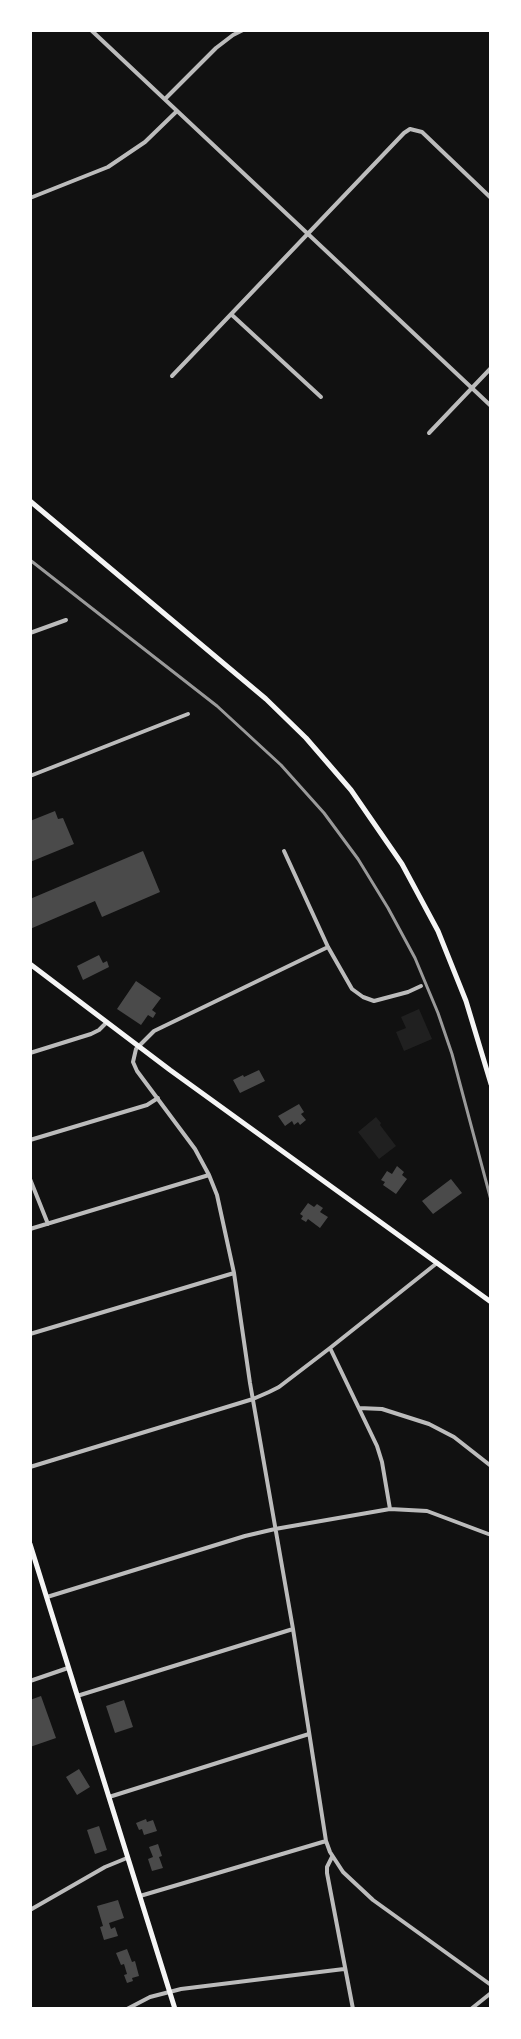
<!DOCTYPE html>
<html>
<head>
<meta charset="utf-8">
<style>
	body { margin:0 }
	#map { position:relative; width:521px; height:2039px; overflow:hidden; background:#111; font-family:"Sofia Sans Condensed",sans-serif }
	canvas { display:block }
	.frame { position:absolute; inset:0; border:32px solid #fff; pointer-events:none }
</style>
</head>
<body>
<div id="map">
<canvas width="521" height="2039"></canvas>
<div class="frame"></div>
</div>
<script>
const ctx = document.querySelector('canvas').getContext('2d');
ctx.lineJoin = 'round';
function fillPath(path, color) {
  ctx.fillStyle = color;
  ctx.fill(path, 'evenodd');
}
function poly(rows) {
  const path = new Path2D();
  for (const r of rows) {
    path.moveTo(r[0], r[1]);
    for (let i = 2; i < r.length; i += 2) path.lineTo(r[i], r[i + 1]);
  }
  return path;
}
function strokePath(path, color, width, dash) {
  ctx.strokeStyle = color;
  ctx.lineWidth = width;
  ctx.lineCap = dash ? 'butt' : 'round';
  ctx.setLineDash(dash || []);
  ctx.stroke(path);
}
fillPath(poly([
	[419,1009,432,1039,404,1051,396,1032,406,1028,401,1017],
	[376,1117,381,1123,380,1125,396,1146,379,1159,358,1132]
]), '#202020');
fillPath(poly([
	[55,811,58,819,63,818,74,844,30,862,30,821],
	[143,851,160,892,102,917,95,901,30,929,30,899],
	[99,955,103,963,107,961,109,967,83,980,77,966],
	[136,981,161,998,152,1010,156,1013,153,1018,148,1015,141,1025,117,1009],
	[259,1070,265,1081,240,1093,233,1080,243,1075,244,1077],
	[299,1104,304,1112,301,1114,306,1120,300,1125,298,1122,294,1125,292,1121,285,1126,278,1116],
	[397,1166,404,1172,402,1175,407,1179,396,1194,383,1185,385,1182,381,1180,387,1171,392,1174],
	[451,1179,462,1193,433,1214,422,1201],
	[308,1203,314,1207,317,1204,323,1208,320,1212,328,1217,320,1228,308,1219,306,1222,301,1219,303,1216,300,1214],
	[41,1696,56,1738,30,1747,30,1700],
	[124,1700,133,1727,115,1733,106,1706],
	[79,1769,90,1787,77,1795,66,1777],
	[146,1819,147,1822,153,1820,157,1831,144,1835,142,1829,139,1830,136,1823],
	[99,1826,107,1850,95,1854,87,1830],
	[158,1844,162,1856,159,1857,163,1868,152,1871,148,1859,153,1857,149,1847],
	[118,1900,124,1918,109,1923,111,1929,115,1927,118,1936,104,1940,100,1927,103,1926,97,1906],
	[127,1949,132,1962,135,1961,139,1976,132,1978,133,1981,127,1983,124,1975,127,1974,124,1964,121,1965,116,1953]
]), '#4a4a4a');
strokePath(poly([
	[91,30,491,406],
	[165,99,216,48,233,35,243,30],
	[30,198,108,167,145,142,177,111],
	[232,315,321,397],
	[172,376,404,133,410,129,422,132,491,198],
	[429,433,491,368],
	[30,633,66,620],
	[30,776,188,714],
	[284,851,328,947,352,989,363,997,374,1001,408,992,421,986],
	[328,947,154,1031,136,1049,133,1062,137,1071,195,1149,209,1175,217,1195,234,1273,250,1383,293,1629,326,1841,330,1852,343,1872,373,1900,491,1985],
	[30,1053,91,1034,99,1030,106,1023],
	[30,1140,147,1105,158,1098],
	[30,1179,48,1224],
	[30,1229,209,1175],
	[30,1334,234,1273],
	[330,1348,377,1446,382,1462,390,1509],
	[359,1408,382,1409,429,1424,454,1437,491,1466],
	[30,1467,253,1399,269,1392,279,1387,330,1348,437,1263],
	[47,1597,245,1536,275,1529,390,1509,427,1511,491,1535],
	[30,1681,68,1668],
	[77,1696,293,1629],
	[109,1797,309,1734],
	[332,1857,327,1867,327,1873,353,2009],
	[140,1896,326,1841],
	[30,1910,105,1867,127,1858],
	[127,2009,150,1997,181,1989,344,1969],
	[471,2009,491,1993]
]), '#bcbcbc', 4);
strokePath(poly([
	[30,501,266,699,306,738,351,790,402,864,438,931,466,1001,491,1084],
	[30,964,170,1070,491,1302],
	[30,1544,175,2009]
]), '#f5f5f5', 5);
strokePath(poly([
	[30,560,217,706,281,765,324,813,358,859,388,908,415,958,438,1013,452,1054,491,1200]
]), '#9a9a9a', 3);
</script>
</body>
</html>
